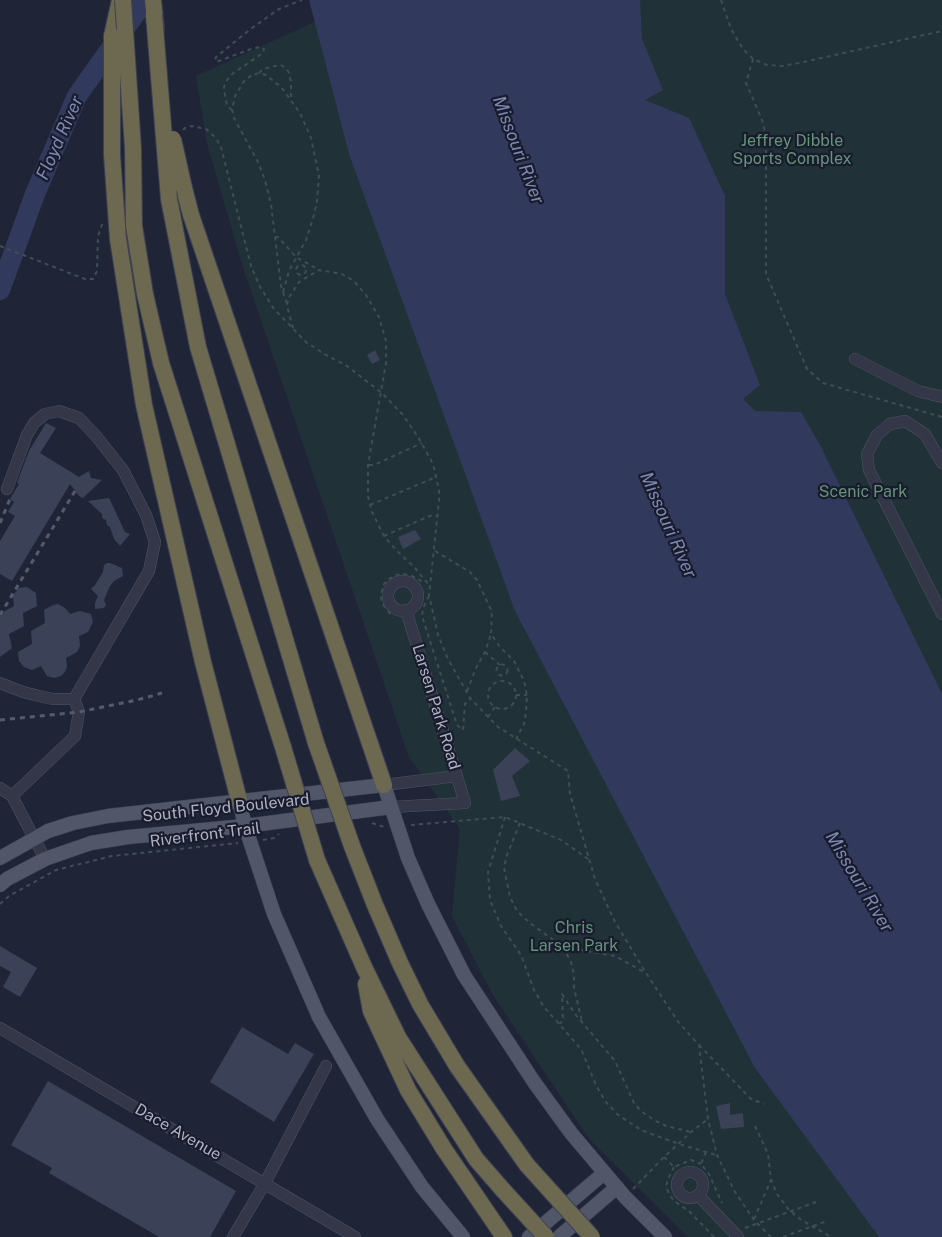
<!DOCTYPE html>
<html>
<head>
<meta charset="utf-8">
<style>
	body { margin:0 }
	canvas { display:block; background:#1f2537 }
</style>
</head>
<body>
<canvas width="942" height="1237"></canvas>
<script>
const ctx = document.querySelector('canvas').getContext('2d');
ctx.lineJoin = 'round';
function fillPath(path, color) {
  ctx.fillStyle = color;
  ctx.fill(path, 'evenodd');
}
function poly(rows) {
  const path = new Path2D();
  for (const r of rows) {
    if (r.length === 3) {
      path.moveTo(r[0] + r[2], r[1]);
      path.arc(r[0], r[1], r[2], 0, 2 * Math.PI);
      continue;
    }
    path.moveTo(r[0], r[1]);
    for (let i = 2; i < r.length; i += 2) path.lineTo(r[i], r[i + 1]);
  }
  return path;
}
function strokePath(path, color, width, dash) {
  ctx.strokeStyle = color;
  ctx.lineWidth = width;
  ctx.lineCap = dash ? 'butt' : 'round';
  ctx.setLineDash(dash || []);
  ctx.stroke(path);
}
function label(font, color, halo, rows, align = 'center') {
  ctx.font = font + ' "Public Sans",sans-serif';
  ctx.lineWidth = 4.5;
  ctx.setLineDash([]);
  ctx.textBaseline = 'middle';
  ctx.strokeStyle = halo;
  ctx.fillStyle = color;
  for (const [text, x, y, turn = 0] of rows) {
    ctx.save();
    ctx.translate(x, y);
    ctx.rotate((+turn || 0) * Math.PI / 180);
    ctx.textAlign = isNaN(turn) ? turn : align;
    if (halo) ctx.strokeText(text, 0, 0);
    ctx.fillText(text, 0, 0);
    ctx.restore();
  }
}
fillPath(poly([
	[582,0,942,0,942,849,752,439],
	[315,22,349,154,755,1068,879,1237,688,1237,590,1140,493,995,452,916,460,829,409,757,242,264,207,144,196,76]
]), '#213138');
fillPath(poly([
	[309,0,640,0,642,39,663,90,645,100,689,118,725,196,725,294,760,385,743,399,755,411,801,412,820,445,942,694,942,1237,879,1237,755,1068,515,611,349,154]
]), '#313a5c');
strokePath(poly([
	[0,290,35,194,77,96,145,0]
]), '#313a5c', 20);
fillPath(poly([
	[375,350,380,360,372,364,367,355],
	[46,423,56,428,40,453,79,477,89,471,91,478,102,480,83,498,79,496,70,484,12,581,0,574,0,541,15,516,8,512,14,502,10,499,19,484,17,483,29,451],
	[109,498,125,532,130,534,120,546,114,539,110,527,107,525,106,520,102,518,102,514,88,501],
	[415,530,421,539,403,549,398,537],
	[107,563,110,563,122,568,123,576,114,581,110,586,104,600,106,605,104,608,95,609,95,603,98,596,91,589,95,585,103,572,104,565],
	[27,587,36,593,37,606,23,613,24,626,9,634,12,648,0,657,0,617,5,611,14,606,13,596,18,588],
	[58,604,65,608,70,614,80,611,91,614,93,622,88,632,79,636,80,646,77,652,66,658,67,667,65,672,61,676,54,678,47,676,41,666,32,670,24,667,19,661,18,652,32,644,31,631,45,623,44,610,53,605],
	[515,748,530,761,512,776,520,796,501,801,493,770],
	[0,946,37,968,20,997,3,987,11,972,0,966],
	[242,1027,288,1054,295,1043,314,1054,274,1122,210,1082],
	[48,1081,236,1191,210,1237,159,1237,49,1173,52,1168,11,1145],
	[730,1103,730,1115,743,1113,744,1127,721,1129,716,1106]
]), '#3b4257');
const minor = poly([
	[855,359,918,391,942,397],
	[942,463,925,434,905,421,890,424,877,435,867,454,869,470,942,614],
	[7,489,27,435,34,423,45,414,59,411,79,418,96,436,123,470,146,515,155,542,149,571,74,699],
	[403,596,15],
	[0,683,23,692,39,696,53,699,74,699,79,712,75,736,12,796],
	[384,785,457,776],
	[0,788,12,796,45,859],
	[391,807,465,803,406,610],
	[0,1028,355,1237],
	[690,1185,13],
	[698,1195,738,1237],
	[233,1237,265,1183,326,1066]
]);
const major = poly([
	[239,800,245,826,274,914,319,1017,377,1119,422,1187,463,1237],
	[0,858,48,831,73,823,108,816,384,785,408,858,428,904,464,975,534,1082,571,1133,625,1197,665,1237],
	[0,885,7,879,45,859,91,843,128,837,245,826,391,807],
	[529,1237,604,1173],
	[559,1237,617,1187]
]);
const highway = poly([
	[153,0,156,29],
	[112,36,120,0],
	[184,188,191,215,384,785],
	[169,199,198,347,316,743],
	[134,226,145,294,161,363,283,747],
	[118,239,144,405,203,662,239,800],
	[352,846,375,905,400,963,420,1004,457,1066,527,1165],
	[317,860,364,967,398,1037,476,1159,503,1190],
	[366,984,371,1011,408,1090,444,1149,504,1237]
]);
strokePath(minor, '#505465', 12);
strokePath(major, '#3c4051', 15);
strokePath(highway, '#3d4152', 18);
strokePath(poly([
	[721,0,731,29,743,49,753,59,767,65,782,66,799,63,942,31],
	[753,59,746,83,762,120,766,136,766,274,807,369,823,383,942,417],
	[259,73,263,69,275,66,281,65,286,68,289,73,291,82,291,97],
	[232,110,227,106,225,95,224,87,227,80,232,74,263,53,264,49,260,47,251,49,219,61,215,61,216,57,252,28,279,9,302,0],
	[183,130,186,127,192,126,206,129,216,138,221,147,251,266,260,287,274,309,306,342,326,355,347,366,382,393,403,415,418,437,431,460,434,468,439,490,439,501,429,595,438,635,448,659,470,698,498,727,568,771,570,794,595,879,615,922,646,973,679,1023,699,1045,708,1119,717,1155,735,1192,754,1220,771,1237],
	[275,237,278,237,296,257,319,270],
	[0,246,85,279,93,279,97,271,98,236,103,222],
	[301,270,5],
	[283,292,289,271,306,240,314,215,317,201,319,176,311,138,300,113,281,87,266,75,259,73,252,75,245,80,235,96,232,110,234,118,258,162,265,180,271,204,281,286,287,304],
	[293,328,287,306,288,299,299,282,319,270,342,274,354,281,366,295,379,317,386,341,386,363,368,465,368,496,372,512,384,536,397,551,415,568,429,585],
	[369,465,374,465,422,443],
	[370,505,436,477],
	[384,536,427,517,433,515,437,516],
	[435,551,470,572,477,580,492,612,491,634,500,647,514,661,524,681,527,695,526,712,524,724,516,739],
	[429,596,423,608,422,616,457,725,463,730,465,704,470,698],
	[390,614,382,603,381,597,383,585,389,579,395,575,404,574,412,576,425,583],
	[485,652,500,665],
	[502,670,5.5],
	[502,695,14],
	[467,691,476,668,485,652,491,634],
	[516,695,527,695],
	[488,717,495,707],
	[505,817,488,872,490,900,501,926,521,955,534,990,544,1007,581,1049,596,1085,605,1101,618,1115,641,1130,679,1144,716,1155],
	[372,823,384,827],
	[520,823,507,855,504,868,510,897,517,911,530,923,563,947,615,956,644,972],
	[411,825,505,817,561,840,588,859],
	[263,840,274,838,279,834],
	[0,904,9,896,56,870,112,856,238,843],
	[563,947,571,962,574,975,574,988,582,1021],
	[559,1024,563,1021,562,994,575,1014,615,1061,634,1103,641,1111,654,1120,666,1126,691,1132],
	[699,1045,751,1099,764,1104],
	[755,1126,768,1154,771,1180,777,1194,789,1210,800,1219,831,1237],
	[706,1152,701,1164,709,1174,722,1203],
	[664,1157,674,1167,691,1160,701,1164],
	[674,1167,668,1179,666,1186,669,1194,674,1201,689,1211,714,1237],
	[633,1189,664,1157,691,1132,708,1119],
	[754,1219,771,1180],
	[745,1228,816,1202],
	[783,1237,827,1221]
]), '#3f4e55', 2, [4, 4]);
strokePath(minor, '#333747', 11);
strokePath(major, '#515668', 14);
strokePath(highway, '#6d6850', 16);
strokePath(poly([
	[0,523,10,499],
	[0,615,75,491],
	[0,720,79,712,137,700,162,693]
]), '#555a6e', 3, [5, 5]);
const highwayBridge = poly([
	[123,0,133,148,134,226],
	[154,15,169,199],
	[112,36,112,155,118,239],
	[173,139,184,188],
	[316,743,352,846],
	[283,747,317,860],
	[527,1165,592,1237],
	[503,1190,546,1237]
]);
strokePath(highwayBridge, '#3d4152', 18, []);
strokePath(highwayBridge, '#6d6850', 16);
label('16px', '#659479', '#181c2c', [
	["Jeffrey Dibble",792,141],
	["Sports Complex",792,159],
	["Scenic Park",863,492],
	["Chris",574,928],
	["Larsen Park",574,946]
]);
label('16px', '#adb1c4', '#181c2c', [
	["Larsen Park Road",436,707,73],
	["South Floyd Boulevard",226,808,-6],
	["Riverfront Trail",205,835,-7],
	["Dace Avenue",178,1132,30]
]);
label('italic 18px', '#7c88b2', '#181c2c', [
	["Floyd River",60,138,-66],
	["Missouri River",518,150,69],
	["Missouri River",668,525,66],
	["Missouri River",859,882,59]
]);
</script>
</body>
</html>
